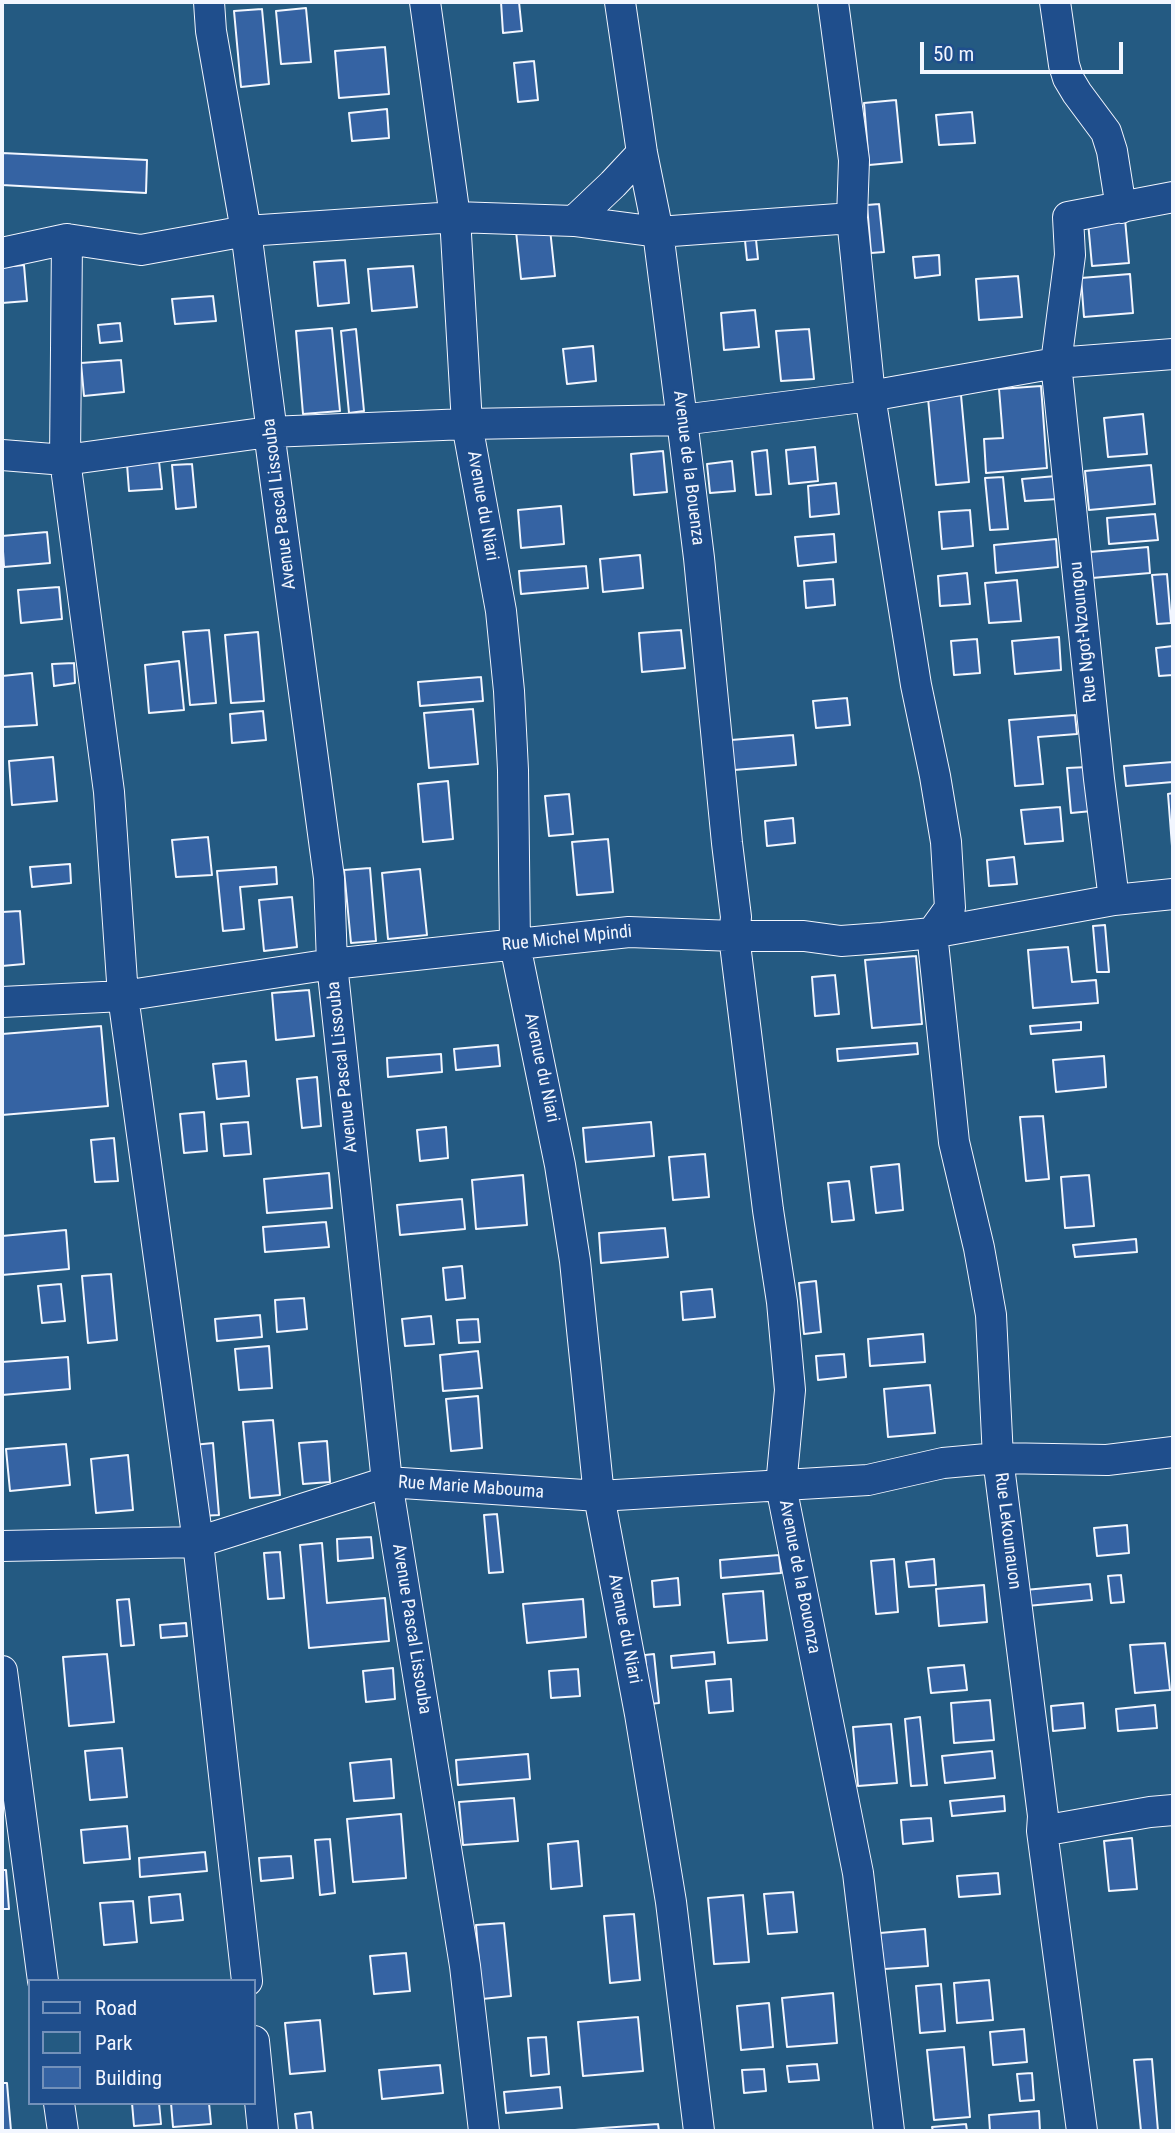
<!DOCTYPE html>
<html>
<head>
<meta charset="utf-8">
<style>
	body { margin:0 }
	#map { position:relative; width:1175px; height:2133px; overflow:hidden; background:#1f4e8c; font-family:"Roboto Condensed",sans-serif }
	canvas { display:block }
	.frame { position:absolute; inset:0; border:4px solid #f2f6ff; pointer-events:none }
	.legend { position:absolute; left:28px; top:1979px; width:228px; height:126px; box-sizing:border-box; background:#1f4e8c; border:2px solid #7391ba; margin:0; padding:9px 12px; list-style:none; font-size:21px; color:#f2f6ff }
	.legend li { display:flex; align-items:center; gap:14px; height:35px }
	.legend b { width:35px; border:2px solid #7391ba }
	.scale { position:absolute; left:920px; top:42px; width:203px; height:32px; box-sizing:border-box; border:4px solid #f2f6ff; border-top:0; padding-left:9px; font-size:21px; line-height:24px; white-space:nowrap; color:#f2f6ff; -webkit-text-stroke:5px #1f4e8c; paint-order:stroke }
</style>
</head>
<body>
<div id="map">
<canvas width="1175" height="2133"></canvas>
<div class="frame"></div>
<ul class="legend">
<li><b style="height:9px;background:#1f4e8c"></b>Road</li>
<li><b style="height:19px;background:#245a82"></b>Park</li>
<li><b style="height:19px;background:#3563a3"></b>Building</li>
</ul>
<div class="scale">50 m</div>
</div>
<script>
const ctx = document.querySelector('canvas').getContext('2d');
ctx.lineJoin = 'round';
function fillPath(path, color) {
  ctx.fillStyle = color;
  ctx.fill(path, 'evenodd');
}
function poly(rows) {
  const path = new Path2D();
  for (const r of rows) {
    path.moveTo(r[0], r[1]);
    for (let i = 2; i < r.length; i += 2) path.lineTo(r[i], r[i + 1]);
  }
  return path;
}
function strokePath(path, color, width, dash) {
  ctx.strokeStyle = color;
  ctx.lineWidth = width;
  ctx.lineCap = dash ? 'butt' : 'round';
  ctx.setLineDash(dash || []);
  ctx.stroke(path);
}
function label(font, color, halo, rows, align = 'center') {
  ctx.font = font + ' "Roboto Condensed",sans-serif';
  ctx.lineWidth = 5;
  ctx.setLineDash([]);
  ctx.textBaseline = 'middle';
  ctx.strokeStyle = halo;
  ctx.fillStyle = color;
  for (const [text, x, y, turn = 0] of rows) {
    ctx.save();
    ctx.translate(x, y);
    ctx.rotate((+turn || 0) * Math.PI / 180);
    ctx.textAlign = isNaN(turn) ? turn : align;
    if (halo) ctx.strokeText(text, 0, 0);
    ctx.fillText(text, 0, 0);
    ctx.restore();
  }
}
const green = poly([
	[2,2,1173,2,1173,2131,2,2131,2,2],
	[30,1981,254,1981,254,2103,30,2103,30,1981]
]);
fillPath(green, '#245a82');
strokePath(green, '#a8bbd7', 2);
const building = poly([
	[501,2,519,2,522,31,503,33,501,2],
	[306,8,311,62,281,64,276,11,306,8],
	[262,9,269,84,241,87,234,11,262,9],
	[385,47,389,94,339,98,335,51,385,47],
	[534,61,538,100,518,102,514,63,534,61],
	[896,100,902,162,869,165,864,103,896,100],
	[387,109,389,138,352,141,349,113,387,109],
	[972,112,975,143,939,145,936,115,972,112],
	[2,153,147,160,146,193,2,185,2,153],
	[879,204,884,252,871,253,867,205,879,204],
	[1125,219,1129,263,1092,266,1088,222,1125,219],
	[550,229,555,276,521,279,516,231,550,229],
	[755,230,758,259,747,260,744,231,755,230],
	[939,255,940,275,915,278,913,257,939,255],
	[345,260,349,303,318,306,314,262,345,260],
	[24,265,27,301,2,303,2,267,24,265],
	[413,266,417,307,372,311,368,269,413,266],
	[1130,274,1133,313,1084,317,1081,278,1130,274],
	[1018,276,1022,317,979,320,976,279,1018,276],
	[213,296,216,321,175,324,172,299,213,296],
	[755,310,759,347,724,350,721,313,755,310],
	[120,323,122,341,100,343,98,325,120,323],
	[332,328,340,411,303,414,296,331,332,328],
	[356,329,364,411,349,413,341,331,356,329],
	[809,329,814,379,781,381,776,331,809,329],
	[593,346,596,381,567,384,563,349,593,346],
	[121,360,124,392,84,396,81,363,121,360],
	[1041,386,1047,468,986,473,984,439,1003,438,999,389,1041,386],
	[961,395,969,482,936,485,928,398,961,395],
	[1143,414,1147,454,1108,457,1104,418,1143,414],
	[815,447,818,481,789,484,786,450,815,447],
	[767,450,771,494,756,495,752,452,767,450],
	[663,451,667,492,634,495,631,454,663,451],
	[159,461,162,489,129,491,127,464,159,461],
	[732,461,735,491,710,493,707,464,732,461],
	[192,464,196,507,176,509,172,465,192,464],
	[1151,465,1155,504,1089,510,1085,471,1151,465],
	[1056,476,1058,499,1025,501,1022,479,1056,476],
	[1003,477,1008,529,990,530,985,478,1003,477],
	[836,483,839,514,810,517,808,486,836,483],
	[561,506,564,544,521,548,518,510,561,506],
	[970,510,973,546,942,549,939,512,970,510],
	[1155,514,1158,540,1109,544,1107,518,1155,514],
	[47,532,50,563,4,567,2,536,47,532],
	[834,534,836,562,798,566,795,537,834,534],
	[1056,539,1058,567,996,573,994,545,1056,539],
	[1148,547,1150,573,1092,578,1090,552,1148,547],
	[640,555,643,588,603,592,600,559,640,555],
	[586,566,588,588,521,594,519,571,586,566],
	[967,573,970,604,940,606,938,576,967,573],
	[1167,574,1171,623,1157,624,1152,575,1167,574],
	[833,579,835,605,806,608,804,581,833,579],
	[1017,580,1021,621,989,623,985,583,1017,580],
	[59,587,62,619,21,623,18,590,59,587],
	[209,630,216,703,190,705,183,632,209,630],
	[681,630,685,668,642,672,639,633,681,630],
	[258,632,264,701,231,703,225,635,258,632],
	[1059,637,1061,670,1015,674,1012,641,1059,637],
	[977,639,980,673,954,675,951,641,977,639],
	[1173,646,1173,675,1159,676,1156,648,1173,646],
	[179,661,184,710,149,713,145,665,179,661],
	[74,663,75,683,54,686,52,664,74,663],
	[32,673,37,725,3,727,2,676,32,673],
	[481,677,483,701,420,706,418,682,481,677],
	[847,698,850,725,816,728,813,701,847,698],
	[473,709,478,764,429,768,424,713,473,709],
	[263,711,266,740,232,743,230,714,263,711],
	[1075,715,1077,734,1038,737,1043,784,1015,786,1009,720,1075,715],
	[793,735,796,765,734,770,731,740,793,735],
	[53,757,57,801,12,805,9,761,53,757],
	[1173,762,1173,782,1126,786,1124,766,1173,762],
	[1088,767,1092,811,1071,813,1067,768,1088,767],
	[448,781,453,839,423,842,418,784,448,781],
	[1173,793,1173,846,1172,846,1168,794,1173,793],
	[569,794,573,834,549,836,545,796,569,794],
	[1060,807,1063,841,1025,844,1021,810,1060,807],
	[793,818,795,843,767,846,765,821,793,818],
	[208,837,212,875,176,877,172,840,208,837],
	[608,839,613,892,577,895,572,842,608,839],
	[1014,857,1017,884,989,886,987,860,1014,857],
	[70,864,71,883,32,887,30,867,70,864],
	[276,867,277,884,240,887,244,929,223,931,217,871,276,867],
	[370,868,376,941,351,943,344,870,370,868],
	[420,869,427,935,388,939,382,873,420,869],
	[292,897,297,947,264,951,259,900,292,897],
	[20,911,24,964,2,966,2,912,20,911],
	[1105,925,1109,972,1097,972,1093,926,1105,925],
	[1068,947,1072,982,1096,980,1098,1003,1033,1008,1028,950,1068,947],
	[916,956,922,1024,872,1028,865,960,916,956],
	[835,975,839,1014,815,1016,812,977,835,975],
	[309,990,314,1036,276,1040,272,993,309,990],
	[1081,1022,1081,1030,1031,1034,1030,1026,1081,1022],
	[101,1026,108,1106,2,1115,2,1034,101,1026],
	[917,1043,918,1054,838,1061,837,1049,917,1043],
	[498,1045,500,1066,456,1070,454,1049,498,1045],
	[441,1054,442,1072,388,1077,387,1058,441,1054],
	[1104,1056,1106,1087,1056,1092,1053,1060,1104,1056],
	[246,1061,249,1096,217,1099,213,1064,246,1061],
	[317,1077,321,1126,302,1128,297,1079,317,1077],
	[204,1112,207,1151,184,1153,180,1114,204,1112],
	[1043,1116,1049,1179,1026,1181,1020,1117,1043,1116],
	[248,1122,251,1154,224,1156,221,1124,248,1122],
	[651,1122,654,1156,586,1162,583,1128,651,1122],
	[446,1127,448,1158,420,1161,417,1130,446,1127],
	[114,1138,118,1181,95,1182,91,1140,114,1138],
	[705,1154,709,1197,673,1200,669,1157,705,1154],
	[899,1164,903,1210,876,1213,871,1167,899,1164],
	[329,1173,332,1208,267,1213,264,1179,329,1173],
	[523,1175,527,1225,476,1229,472,1180,523,1175],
	[1089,1175,1094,1226,1065,1228,1061,1177,1089,1175],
	[849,1181,854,1220,832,1222,828,1183,849,1181],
	[462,1199,465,1229,400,1235,397,1205,462,1199],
	[326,1222,329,1247,265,1252,263,1227,326,1222],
	[665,1228,668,1257,601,1263,599,1233,665,1228],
	[66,1230,69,1269,2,1275,2,1236,66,1230],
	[1136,1239,1137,1252,1075,1257,1073,1245,1136,1239],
	[462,1266,465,1298,446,1300,443,1268,462,1266],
	[111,1274,117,1340,88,1343,82,1276,111,1274],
	[816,1281,821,1332,804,1334,799,1283,816,1281],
	[61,1284,65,1321,42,1323,38,1286,61,1284],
	[712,1289,715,1317,683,1320,681,1292,712,1289],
	[304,1298,307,1329,277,1332,275,1300,304,1298],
	[260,1315,262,1337,217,1341,215,1319,260,1315],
	[431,1316,434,1344,405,1346,402,1319,431,1316],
	[478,1319,480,1342,459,1343,457,1320,478,1319],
	[923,1334,925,1362,870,1366,868,1339,923,1334],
	[269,1346,272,1388,239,1390,235,1349,269,1346],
	[478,1351,482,1388,443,1391,440,1355,478,1351],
	[844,1354,846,1377,818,1380,816,1356,844,1354],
	[68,1357,70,1389,2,1395,2,1362,68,1357],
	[930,1385,935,1433,888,1437,884,1389,930,1385],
	[478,1396,482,1448,451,1451,446,1399,478,1396],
	[273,1420,280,1495,250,1498,243,1422,273,1420],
	[327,1441,330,1482,303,1484,299,1443,327,1441],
	[213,1443,219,1515,200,1516,193,1445,213,1443],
	[66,1444,70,1485,10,1491,6,1449,66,1444],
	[128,1455,133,1510,96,1513,91,1459,128,1455],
	[497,1514,503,1572,489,1573,484,1515,497,1514],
	[1127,1525,1129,1553,1097,1556,1094,1528,1127,1525],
	[371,1537,373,1558,338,1561,337,1539,371,1537],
	[322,1543,327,1603,385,1598,389,1641,309,1648,300,1545,322,1543],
	[280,1552,284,1598,268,1599,264,1553,280,1552],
	[779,1555,781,1573,721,1578,720,1560,779,1555],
	[894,1559,898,1612,876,1614,871,1561,894,1559],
	[934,1559,936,1585,909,1587,906,1562,934,1559],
	[1121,1575,1124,1602,1111,1603,1108,1576,1121,1575],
	[678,1578,680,1605,654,1607,652,1581,678,1578],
	[1090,1584,1092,1600,1027,1606,1025,1590,1090,1584],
	[984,1585,987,1622,939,1626,936,1589,984,1585],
	[763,1591,767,1640,728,1643,723,1594,763,1591],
	[129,1599,134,1645,121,1646,117,1600,129,1599],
	[583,1599,586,1637,527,1643,523,1604,583,1599],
	[186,1623,187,1636,161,1638,160,1625,186,1623],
	[1165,1643,1170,1690,1135,1693,1130,1645,1165,1643],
	[714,1652,715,1664,672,1668,671,1656,714,1652],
	[107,1654,114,1722,69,1726,63,1657,107,1654],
	[654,1654,659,1703,650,1704,645,1655,654,1654],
	[964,1665,967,1690,931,1693,928,1668,964,1665],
	[393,1668,395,1699,366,1702,363,1671,393,1668],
	[578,1669,580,1696,551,1698,549,1671,578,1669],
	[731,1679,733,1711,709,1713,706,1681,731,1679],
	[990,1700,994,1740,954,1743,951,1703,990,1700],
	[1083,1703,1085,1728,1053,1731,1051,1706,1083,1703],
	[1155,1705,1157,1728,1118,1731,1116,1709,1155,1705],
	[920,1717,927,1785,911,1786,905,1719,920,1717],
	[891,1724,897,1783,858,1786,853,1727,891,1724],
	[122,1748,127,1797,90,1800,85,1751,122,1748],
	[992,1751,995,1778,945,1783,942,1756,992,1751],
	[528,1754,530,1779,458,1785,456,1760,528,1754],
	[391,1759,394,1798,354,1801,350,1763,391,1759],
	[1004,1796,1005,1811,952,1816,950,1801,1004,1796],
	[514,1798,518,1841,463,1845,459,1802,514,1798],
	[401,1814,406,1878,353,1882,347,1819,401,1814],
	[931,1818,933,1841,903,1844,901,1820,931,1818],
	[127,1826,130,1859,84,1863,81,1830,127,1826],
	[1132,1838,1137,1889,1109,1891,1104,1841,1132,1838],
	[330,1839,335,1893,320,1895,315,1840,330,1839],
	[578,1841,582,1886,551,1889,548,1844,578,1841],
	[205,1852,207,1871,140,1877,139,1858,205,1852],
	[291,1856,293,1878,261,1881,259,1858,291,1856],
	[2,1870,6,1870,9,1909,2,1909,2,1870],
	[998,1873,1000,1894,959,1897,957,1876,998,1873],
	[793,1892,797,1932,768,1934,764,1894,793,1892],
	[180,1894,183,1920,151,1923,149,1897,180,1894],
	[743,1895,749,1962,714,1964,708,1898,743,1895],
	[133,1901,137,1942,104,1945,100,1903,133,1901],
	[634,1914,640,1980,610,1983,604,1916,634,1914],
	[504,1923,511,1996,482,1999,476,1925,504,1923],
	[925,1929,928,1966,884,1969,880,1933,925,1929],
	[406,1953,410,1991,374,1994,370,1956,406,1953],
	[989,1980,993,2020,957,2023,954,1983,989,1980],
	[941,1984,945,2031,920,2033,916,1986,941,1984],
	[833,1993,837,2043,787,2047,782,1998,833,1993],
	[769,2003,773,2047,741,2050,737,2006,769,2003],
	[638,2017,643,2071,583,2076,578,2022,638,2017],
	[320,2020,325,2071,290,2074,285,2023,320,2020],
	[1024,2029,1027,2062,993,2065,990,2032,1024,2029],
	[546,2037,549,2074,531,2076,528,2038,546,2037],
	[964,2047,970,2117,934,2120,927,2050,964,2047],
	[1152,2059,1158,2131,1141,2131,1134,2060,1152,2059],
	[817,2064,819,2080,789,2082,787,2066,817,2064],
	[440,2065,443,2093,382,2099,379,2070,440,2065],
	[764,2069,766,2091,744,2093,742,2070,764,2069],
	[1032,2073,1034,2100,1020,2101,1017,2074,1032,2073],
	[2,2083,7,2083,11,2131,2,2131,2,2083],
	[560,2087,562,2108,506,2113,504,2092,560,2087],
	[132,2103,159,2103,161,2124,134,2126,132,2103],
	[171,2103,209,2103,211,2124,173,2127,171,2103],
	[1039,2111,1040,2131,990,2131,989,2115,1039,2111],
	[311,2112,313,2131,297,2131,295,2114,311,2112],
	[658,2124,659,2131,575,2131,575,2130,658,2124],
	[966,2124,967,2131,933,2131,932,2127,966,2124]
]);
fillPath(building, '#3563a3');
strokePath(building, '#f2f6ff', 2);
const minor = poly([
	[209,2,211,31,246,231,271,425,269,432,329,878,332,964,387,1482,465,1966,484,2131],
	[425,2,455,217,467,424,501,611,509,691,513,770,515,945,560,1165,575,1261,599,1496,640,1714,671,1902,699,2131],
	[620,2,642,153,658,232,682,420,699,558,727,843,736,917,734,936,768,1210,782,1302,790,1390,781,1486,858,1873,889,2131],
	[833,2,854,160,852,218,870,396,916,685,935,776,946,842,950,908,932,933,949,1093,954,1142,979,1248,991,1315,998,1458,1043,1816,1042,1831,1082,2131],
	[1055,2,1064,65,1068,78,1077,93,1106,132,1112,151,1121,208],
	[574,221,613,184,642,153],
	[67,239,65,460,109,792,123,996,198,1542,247,1981],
	[2,253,67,239,141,250,246,231,455,217,574,221,658,232,852,218],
	[2,455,65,460,269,432,467,424,682,420,870,396,1056,363,1173,354],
	[1114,900,1099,779,1056,363,1070,255,1068,217,1173,197],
	[2,1002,123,996,332,964,629,932,734,936,804,936,841,941,882,938,932,933,1114,900,1173,894],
	[2,1546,198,1542,387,1482,599,1496,868,1480,943,1463,998,1458,1107,1460,1173,1452],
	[2,1671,43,1981],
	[1042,1831,1150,1812,1173,1810],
	[254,2041,263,2131],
	[59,2103,63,2131]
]);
strokePath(minor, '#f2f6ff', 32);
strokePath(minor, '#1f4e8c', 30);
label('18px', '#f2f6ff', '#1f4e8c', [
	["Avenue de la Bouenza",688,468,83],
	["Avenue Pascal Lissouba",280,504,-97],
	["Avenue du Niari",482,506,80],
	["Rue Ngot-Nzoungou",1084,632,-96],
	["Rue Michel Mpindi",567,939,-6],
	["Avenue Pascal Lissouba",343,1067,-96],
	["Avenue du Niari",541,1068,78],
	["Rue Marie Mabouma",471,1488,4],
	["Rue Lekounauon",1007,1531,83],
	["Avenue de la Bouonza",799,1577,79],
	["Avenue Pascal Lissouba",411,1629,81],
	["Avenue du Niari",624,1629,79]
]);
</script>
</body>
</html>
